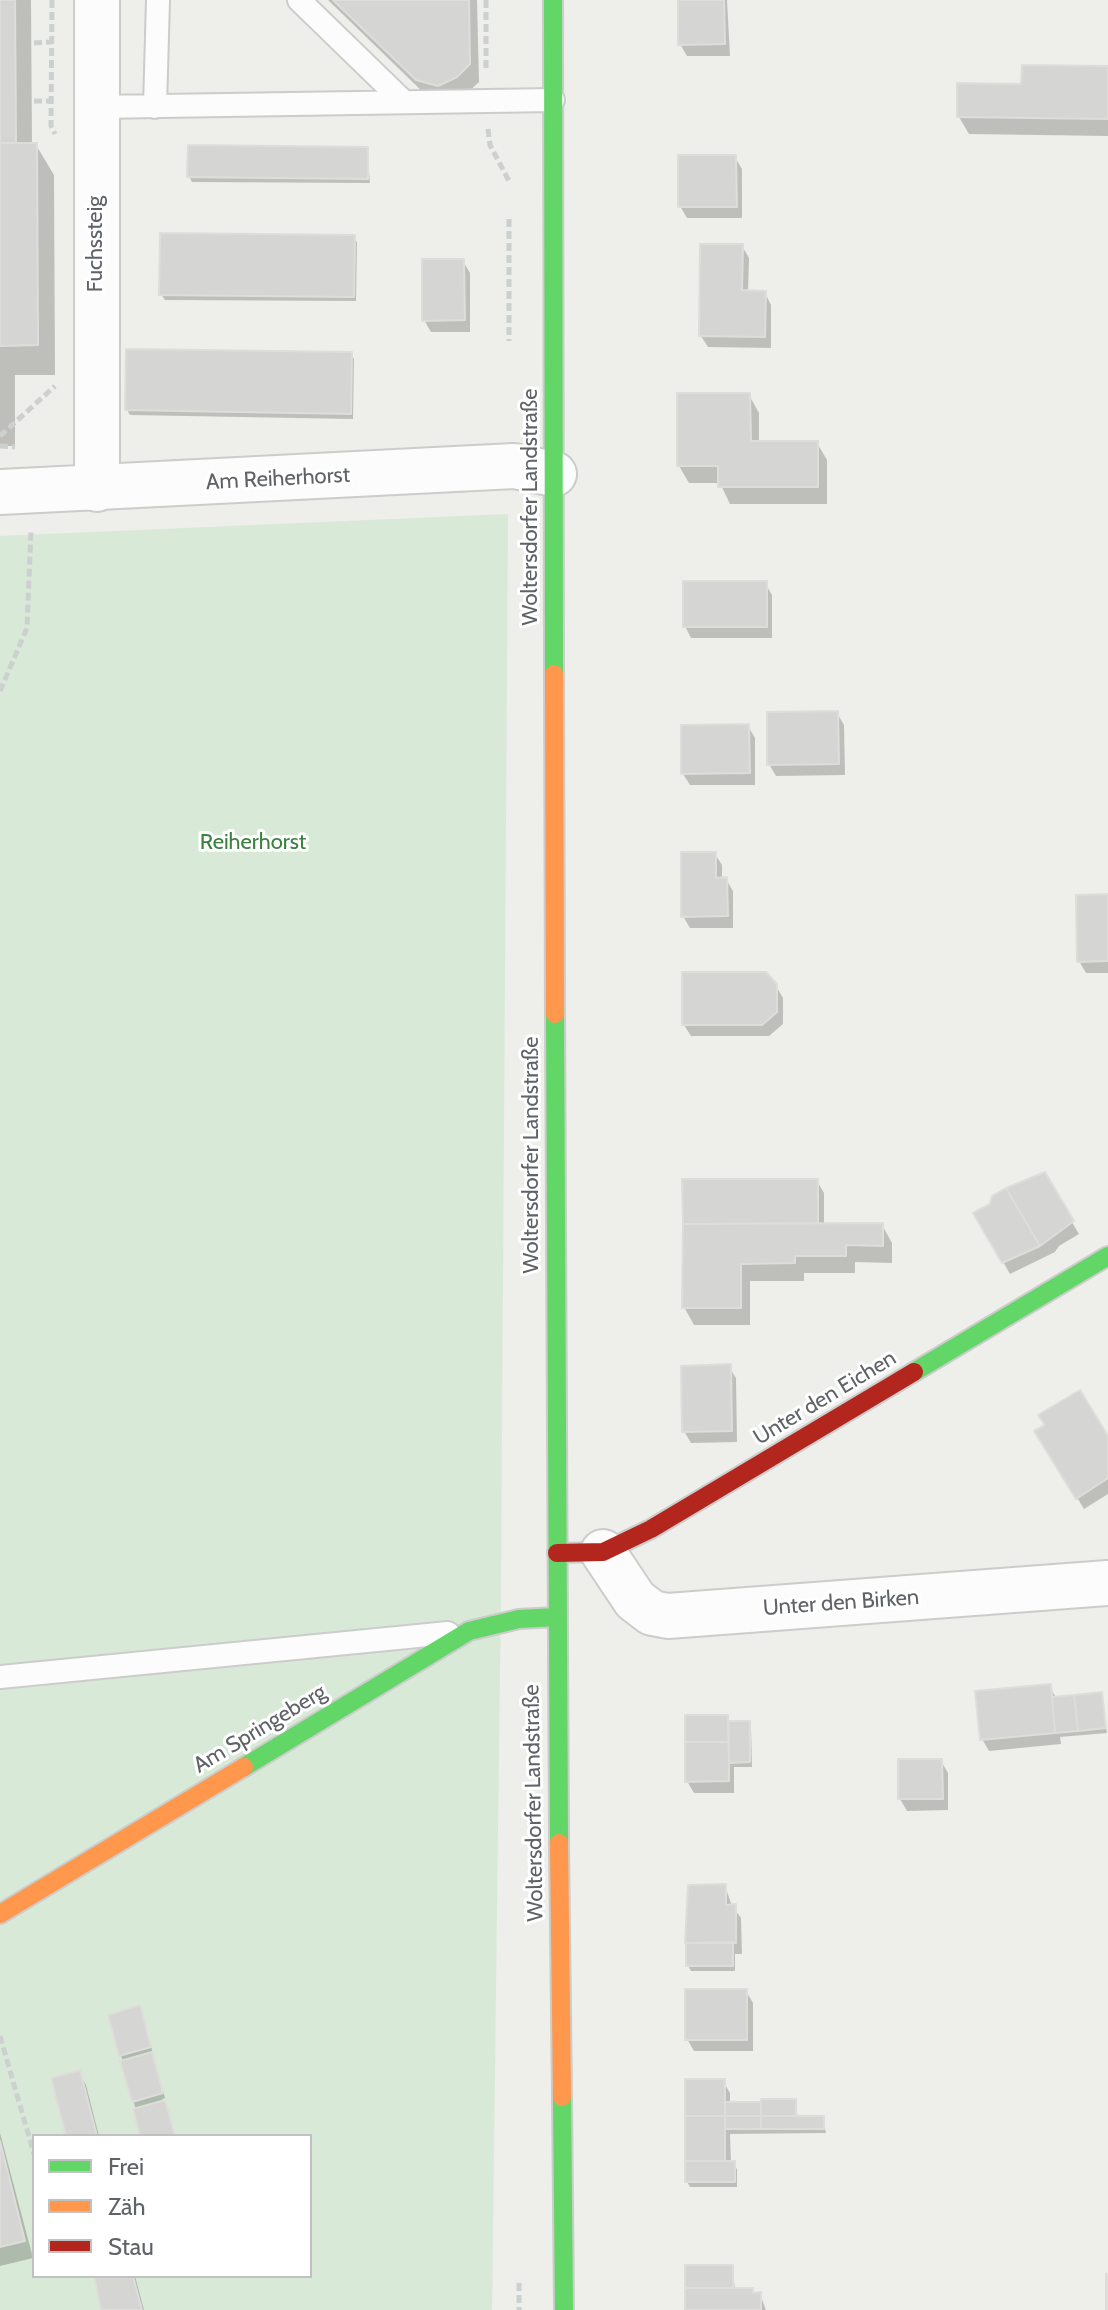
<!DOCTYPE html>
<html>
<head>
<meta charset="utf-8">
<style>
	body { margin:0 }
	#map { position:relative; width:1108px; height:2310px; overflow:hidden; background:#eeeeea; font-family:Cabin,sans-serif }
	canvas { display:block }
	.legend { position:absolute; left:32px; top:2134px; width:280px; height:144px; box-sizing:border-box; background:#fff; border:2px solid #bfc1c2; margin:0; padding:10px 14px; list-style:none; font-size:24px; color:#5f6367 }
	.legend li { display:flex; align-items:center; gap:16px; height:40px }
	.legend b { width:40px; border:2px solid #bfc1c2 }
</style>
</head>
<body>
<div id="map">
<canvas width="1108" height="2310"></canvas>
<ul class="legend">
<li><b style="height:10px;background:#63d668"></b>Frei</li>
<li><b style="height:10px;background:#ff974d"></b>Zäh</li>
<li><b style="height:10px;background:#b3261e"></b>Stau</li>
</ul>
</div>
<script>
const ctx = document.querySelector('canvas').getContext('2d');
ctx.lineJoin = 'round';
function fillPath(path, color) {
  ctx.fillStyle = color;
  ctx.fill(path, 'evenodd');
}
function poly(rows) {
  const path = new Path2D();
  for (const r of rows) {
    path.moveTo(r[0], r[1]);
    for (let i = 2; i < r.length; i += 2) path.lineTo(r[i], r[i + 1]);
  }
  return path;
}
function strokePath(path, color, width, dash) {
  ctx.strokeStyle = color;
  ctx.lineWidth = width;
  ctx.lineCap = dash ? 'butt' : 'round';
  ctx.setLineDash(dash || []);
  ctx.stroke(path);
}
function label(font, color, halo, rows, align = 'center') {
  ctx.font = font + ' Cabin,sans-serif';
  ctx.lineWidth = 6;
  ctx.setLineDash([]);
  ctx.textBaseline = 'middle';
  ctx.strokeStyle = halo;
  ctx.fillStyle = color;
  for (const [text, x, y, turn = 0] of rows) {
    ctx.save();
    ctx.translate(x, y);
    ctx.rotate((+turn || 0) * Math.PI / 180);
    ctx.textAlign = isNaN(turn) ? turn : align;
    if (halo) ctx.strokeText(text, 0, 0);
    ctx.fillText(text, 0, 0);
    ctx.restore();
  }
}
fillPath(poly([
	[508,514,501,1588,492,2310,0,2310,0,536],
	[34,2136,310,2136,310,2276,34,2276]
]), '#d9e9d7');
fillPath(poly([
	[0,0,31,0,32,145,36,145,54,175,55,375,15,375,15,446,0,446],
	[328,0,477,0,479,82,466,94,428,97],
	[680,0,727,0,730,56,687,56,680,44],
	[1108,68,1108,136,969,134,959,117,1023,86],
	[367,149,370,183,192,182,189,176],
	[735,157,742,169,742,218,687,218,680,206],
	[353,237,357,242,356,301,165,300,161,294],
	[742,246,749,258,748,292,765,293,771,305,771,348,708,347,701,336],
	[463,261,470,273,470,332,431,332,424,320],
	[351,354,354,359,353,419,130,415,127,410],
	[749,395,759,413,759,443,817,443,827,460,827,504,730,504,720,483,689,483,679,466],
	[765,583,772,595,772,638,691,638,685,626],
	[837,713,844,725,845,775,776,776,769,764],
	[748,726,755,738,755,785,690,785,683,774],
	[715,854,722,865,722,880,726,879,733,891,733,928,690,928,683,916],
	[1108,896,1108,973,1086,973,1079,961],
	[776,986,783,998,783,1024,769,1036,691,1036,684,1025],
	[1044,1175,1079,1234,1059,1246,1055,1252,1010,1274,976,1214],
	[817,1181,824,1193,824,1225,882,1225,892,1243,892,1263,855,1262,855,1273,804,1273,804,1281,750,1281,750,1325,694,1325,684,1307,685,1224],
	[729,1367,736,1378,737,1442,691,1443,684,1431],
	[1047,1426,1108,1439,1108,1494,1084,1509,1037,1432],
	[1049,1686,1057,1699,1101,1694,1107,1733,1060,1737,1061,1744,989,1751,982,1739],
	[727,1717,731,1723,748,1723,751,1728,752,1767,734,1767,734,1793,694,1793,687,1781],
	[941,1761,948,1773,948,1810,907,1811,900,1799],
	[725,1886,732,1906,741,1918,742,1954,735,1954,735,1971,691,1971,688,1966],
	[746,1991,753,2003,753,2051,694,2051,687,2039],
	[142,2013,165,2098,162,2099,175,2136,143,2136,121,2055],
	[79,2073,86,2085,99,2136,68,2136],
	[723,2081,730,2093,730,2104,795,2101,798,2118,823,2118,826,2133,730,2134,731,2163,737,2169,737,2187,690,2187,687,2182],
	[0,2133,33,2258,0,2266],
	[732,2267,735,2290,752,2290,755,2295,760,2294,766,2310,687,2310],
	[96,2276,135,2276,144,2310,103,2310]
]), '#0003');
const building = poly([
	[0,0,15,0,16,143,0,143,0,0],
	[333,0,469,0,470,64,457,77,438,86,416,80,333,0],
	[678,0,724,0,725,44,678,45,678,0],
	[1022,65,1108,66,1108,119,957,117,957,83,1021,84,1022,65],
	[0,143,37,143,38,345,0,346,0,143],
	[188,145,368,147,368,179,187,177,188,145],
	[678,155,736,155,737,207,678,207,678,155],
	[160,233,355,235,354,297,159,295,160,233],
	[700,244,743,244,742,290,766,291,765,337,699,336,700,244],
	[422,259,464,259,465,320,422,321,422,259],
	[126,349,352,352,351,414,125,410,126,349],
	[677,393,750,393,751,441,818,441,818,487,718,487,718,466,677,466,677,393],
	[683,581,767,581,767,627,683,627,683,581],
	[838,711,839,764,767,765,767,712,838,711],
	[749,724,750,773,681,774,681,725,749,724],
	[681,852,716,852,716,878,727,877,728,916,681,917,681,852],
	[1108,894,1108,961,1077,962,1076,895,1108,894],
	[682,972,766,972,777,984,777,1012,762,1025,682,1025,682,972],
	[1045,1172,1074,1221,1040,1246,1006,1188,1045,1172],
	[682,1179,818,1179,818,1223,683,1224,682,1179],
	[1006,1188,1040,1246,1002,1263,973,1213,990,1204,992,1196,1006,1188],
	[883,1223,883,1246,846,1245,846,1256,795,1256,795,1263,741,1264,741,1308,682,1308,683,1224,883,1223],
	[731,1364,732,1431,682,1432,681,1366,731,1364],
	[1080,1390,1108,1436,1108,1478,1076,1499,1034,1431,1045,1425,1038,1415,1080,1390],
	[1051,1684,1055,1733,980,1740,975,1691,1051,1684],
	[1102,1692,1106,1728,1078,1731,1074,1695,1102,1692],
	[1074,1695,1078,1731,1055,1733,1052,1697,1074,1695],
	[685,1715,728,1715,729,1742,685,1742,685,1715],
	[728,1721,750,1721,750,1762,729,1763,728,1721],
	[685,1742,729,1742,729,1781,685,1782,685,1742],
	[898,1759,942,1759,943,1799,898,1799,898,1759],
	[726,1884,726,1905,736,1904,736,1943,685,1943,688,1885,726,1884],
	[733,1942,733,1966,686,1966,686,1943,733,1942],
	[685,1989,747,1989,747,2040,685,2040,685,1989],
	[140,2005,151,2047,119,2056,108,2015,140,2005],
	[152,2052,163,2093,132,2102,120,2061,152,2052],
	[80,2070,97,2136,66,2136,51,2078,80,2070],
	[685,2079,725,2079,725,2116,685,2116,685,2079],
	[761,2099,796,2099,796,2116,761,2116,761,2099],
	[165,2100,175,2136,140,2136,133,2109,165,2100],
	[725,2102,761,2102,761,2116,725,2116,725,2102],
	[685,2116,725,2116,725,2161,685,2161,685,2116],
	[725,2116,761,2116,761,2129,725,2129,725,2116],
	[761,2116,824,2116,824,2129,761,2129,761,2116],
	[0,2141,25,2241,0,2247,0,2141],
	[685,2161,735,2161,735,2182,685,2182,685,2161],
	[685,2265,733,2265,733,2288,685,2288,685,2265],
	[1106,2274,1108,2274,1108,2310,1106,2310,1106,2274],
	[94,2276,133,2276,142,2310,101,2310,94,2276],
	[685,2288,753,2288,753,2293,761,2292,761,2310,685,2310,685,2288]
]);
fillPath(building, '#d5d5d3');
strokePath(building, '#deddda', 2);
const lane = poly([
	[299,0,404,102],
	[96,107,553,100],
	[155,107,158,0],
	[0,1677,448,1633]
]);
const street = poly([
	[97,489,97,0],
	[0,492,514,466,554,474],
	[603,1552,635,1600,652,1613,668,1616,1108,1583]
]);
const fast = poly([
	[553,0,554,674],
	[555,1014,559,1843],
	[914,1372,1108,1256],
	[244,1767,469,1631,519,1619,556,1617],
	[562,2097,564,2310]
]);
const slow = poly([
	[554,674,555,1014],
	[559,1843,562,2097],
	[0,1914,244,1767]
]);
const jam = poly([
	[557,1553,603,1552,651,1529,914,1372]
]);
strokePath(lane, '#cbcccb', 26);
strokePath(street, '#cbcccb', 48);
strokePath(fast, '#cbcccb', 22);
strokePath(slow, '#cbcccb', 22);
strokePath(jam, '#cbcccb', 22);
strokePath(poly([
	[52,0,51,126,55,134],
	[486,0,486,71],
	[34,43,52,42],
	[34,101,52,101],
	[488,129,490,145,509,181],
	[509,219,509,341],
	[0,436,55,386],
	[0,446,15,447],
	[0,691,27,628,31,530],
	[0,2036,34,2154],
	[519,2283,519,2310]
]), '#ccd0ce', 5, [8, 4]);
strokePath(lane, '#fcfcfc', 22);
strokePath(street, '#fcfcfc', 44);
strokePath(fast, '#63d668', 18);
strokePath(slow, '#ff974d', 18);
strokePath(jam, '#b3261e', 18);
label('22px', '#5f6367', '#fff', [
	["Fuchssteig",96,244,-90],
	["Am Reiherhorst",278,479,-3],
	["Woltersdorfer Landstraße",531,507,-90],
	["Woltersdorfer Landstraße",532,1155,-90],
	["Unter den Eichen",825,1398,-31],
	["Unter den Birken",841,1603,-4],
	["Am Springeberg",260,1729,-31],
	["Woltersdorfer Landstraße",534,1803,-91]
]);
label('22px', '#3d8141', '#fff', [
	["Reiherhorst",253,843]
]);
</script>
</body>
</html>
